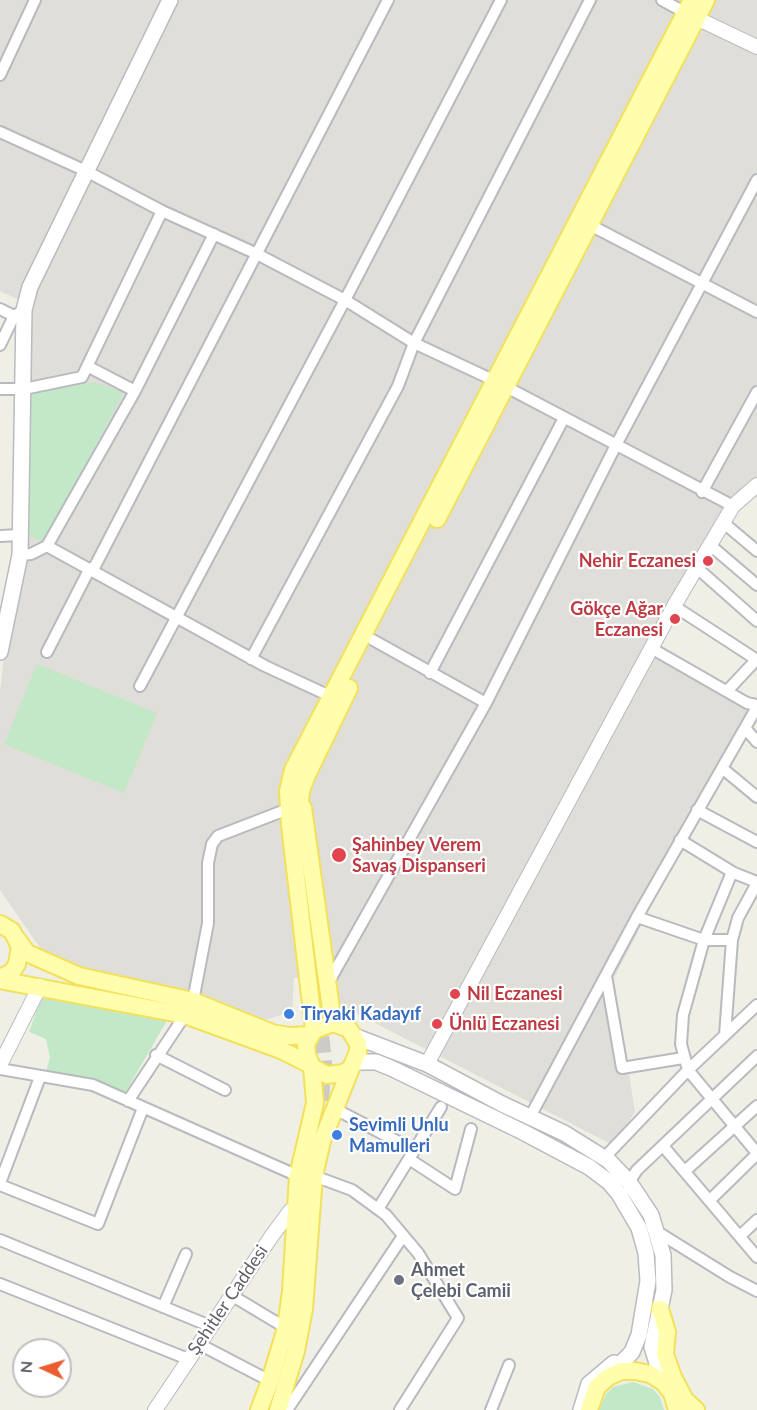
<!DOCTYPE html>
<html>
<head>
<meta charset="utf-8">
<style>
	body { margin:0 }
	#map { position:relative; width:757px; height:1410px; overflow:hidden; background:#f0efe6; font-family:Lato,sans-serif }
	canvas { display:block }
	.north { position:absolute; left:12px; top:1338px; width:60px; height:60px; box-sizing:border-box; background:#fff; border:2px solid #bfbfc2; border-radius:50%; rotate:274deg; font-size:16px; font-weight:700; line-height:24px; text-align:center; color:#5e6067 }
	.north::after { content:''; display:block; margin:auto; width:21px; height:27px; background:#ec5c31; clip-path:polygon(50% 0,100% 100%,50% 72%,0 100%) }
</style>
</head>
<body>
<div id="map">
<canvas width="757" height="1410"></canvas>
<div class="north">N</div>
</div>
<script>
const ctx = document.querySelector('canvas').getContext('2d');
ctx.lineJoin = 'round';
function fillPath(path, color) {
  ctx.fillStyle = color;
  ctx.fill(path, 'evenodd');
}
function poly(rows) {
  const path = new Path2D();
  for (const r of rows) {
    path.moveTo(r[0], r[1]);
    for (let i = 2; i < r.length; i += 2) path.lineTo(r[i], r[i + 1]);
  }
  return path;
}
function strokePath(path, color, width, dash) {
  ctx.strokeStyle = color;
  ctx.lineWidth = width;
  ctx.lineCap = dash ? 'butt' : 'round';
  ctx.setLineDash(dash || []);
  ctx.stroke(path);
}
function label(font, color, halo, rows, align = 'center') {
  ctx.font = font + ' Lato,sans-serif';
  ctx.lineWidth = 4.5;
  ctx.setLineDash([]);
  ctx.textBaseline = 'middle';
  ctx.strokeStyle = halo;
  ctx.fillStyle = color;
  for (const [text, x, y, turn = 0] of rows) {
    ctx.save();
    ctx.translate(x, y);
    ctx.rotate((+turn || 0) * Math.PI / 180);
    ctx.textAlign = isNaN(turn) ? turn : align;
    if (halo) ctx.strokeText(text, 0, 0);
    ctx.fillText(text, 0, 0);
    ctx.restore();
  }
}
fillPath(poly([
	[0,0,757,0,757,495,722,525,652,655,752,711,614,978,635,1112,613,1145,328,999,328,969,294,978,292,1012,264,1020,52,965,0,890,0,692,17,545,30,305,0,291]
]), '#dfded8');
fillPath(poly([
	[94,382,124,392,55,522,41,541,26,535,30,392,47,387],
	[37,664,157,713,124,793,4,744],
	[43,993,169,1017,124,1095,94,1080,46,1071,50,1058,46,1039,29,1032],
	[633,1382,653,1389,660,1397,664,1410,599,1410,606,1394,613,1387]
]), '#c3e8c8');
strokePath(poly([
	[319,1013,324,1063,320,1113]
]), '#cccbc6', 16, [16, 8]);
const minor = poly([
	[501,0,345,300,414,343,493,380,733,506],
	[662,0,686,13],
	[0,75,35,0],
	[0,132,86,171,162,211,255,253,345,300,140,686],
	[590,225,757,312],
	[0,309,14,316],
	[0,345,14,316,24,310],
	[89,367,135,391],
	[0,389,24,389,82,377,162,211],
	[702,492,757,392],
	[725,524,757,551],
	[0,536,20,535],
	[710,545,757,585],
	[47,546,265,666,332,697],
	[20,555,31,554,47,546,135,391,214,234],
	[696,567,757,621],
	[674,606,757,660],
	[373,640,486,703],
	[651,648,747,703,757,705],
	[47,652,89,570,95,566,388,0],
	[251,659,398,386,414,343,590,0],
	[430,673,564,418],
	[728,690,757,659],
	[745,728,757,742],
	[722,768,757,797],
	[697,810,757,842],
	[680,840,734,873,757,882],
	[732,872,704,940,683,1015,681,1044,688,1070,757,1153],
	[637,917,704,940,732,940],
	[606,976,622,1068,683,1058],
	[327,985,486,703,616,445,757,180],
	[193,1001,208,923,208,863,212,844,218,836,288,809],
	[725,1035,732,940,738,918,757,883],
	[156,1055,225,1090],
	[0,1069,93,1085,298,1176],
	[128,1101,185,1015],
	[335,1109,414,1150],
	[530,1117,637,917,757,707],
	[663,1146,757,1257],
	[604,1158,688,1070,757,1005],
	[409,1159,455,1189,471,1129],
	[685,1171,757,1106],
	[314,1176,352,1190,386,1215,418,1253,458,1318,400,1410],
	[629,1182,637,1170,757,1056],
	[0,1183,40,1077],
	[0,1185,98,1224,143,1108],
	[710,1200,757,1154],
	[378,1209,441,1107],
	[656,1231,730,1277,757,1291],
	[740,1236,757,1220],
	[0,1240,210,1326],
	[0,1284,188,1359],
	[231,1295,286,1328],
	[163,1307,186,1254],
	[199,1344,270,1381],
	[287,1410,403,1236],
	[491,1410,509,1365]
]);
const tertiary = poly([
	[688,14,757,47],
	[427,1064,674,606,733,506,757,485],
	[0,1065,40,986],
	[155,1410,271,1237,290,1211,301,1206]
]);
const secondary = poly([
	[0,652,20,555,24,310,30,287,170,0],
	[354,1036,427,1064,502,1104,564,1133,609,1161,629,1182,651,1215,663,1255,664,1290,652,1347,663,1382],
	[355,1062,376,1062,391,1068,523,1132,589,1167,609,1182,619,1194,639,1228,646,1253,648,1281,639,1335,632,1352,608,1377],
	[581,1410,589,1384,614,1363]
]);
const primary = poly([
	[437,519,706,0],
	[303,808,333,1023],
	[298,819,301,791,306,777,349,688],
	[0,924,12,931,20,947,17,964,12,972,0,978],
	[17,939,27,953,79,976,193,1001,272,1033,289,1036,311,1035],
	[0,980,185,1015,281,1050,311,1065],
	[314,1030,333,1023,349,1029,358,1044,358,1052,351,1068,344,1073,327,1075,312,1067,307,1055,306,1044,314,1030,290,825,288,791,293,770,692,0],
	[660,1309,667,1332,665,1354,673,1377,685,1400,696,1410],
	[259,1410,270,1381,286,1328,291,1291,298,1176,315,1103,312,1067],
	[278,1410,296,1351,304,1309,314,1176,322,1141,351,1068],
	[589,1410,597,1387,608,1377,621,1371,635,1371,650,1374,663,1382,672,1393,677,1410]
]);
strokePath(minor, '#b8bac0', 14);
strokePath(tertiary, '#b8bac0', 16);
strokePath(secondary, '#b9bbc2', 18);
strokePath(primary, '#f3e05c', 20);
strokePath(minor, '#fff', 10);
strokePath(tertiary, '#fff', 14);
strokePath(secondary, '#fff', 15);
strokePath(primary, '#fffeac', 16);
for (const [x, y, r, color] of [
	[708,561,6,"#e0444e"],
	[675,619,6,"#e0444e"],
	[339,855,8,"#e0444e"],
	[455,994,6,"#e0444e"],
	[289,1014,6,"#3f7fe0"],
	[437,1024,6,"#e0444e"],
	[337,1135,6,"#3f7fe0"],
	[399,1280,6,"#6b7280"]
]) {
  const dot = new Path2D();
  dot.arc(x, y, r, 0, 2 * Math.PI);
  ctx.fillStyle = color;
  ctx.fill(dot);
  strokePath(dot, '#fff', 2);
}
label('bold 18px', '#be3a42', '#fff', [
	["Nehir Eczanesi",696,561,"right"],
	["Gökçe Ağar",663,609,"right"],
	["Eczanesi",663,630,"right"],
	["Şahinbey Verem",352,845],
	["Savaş Dispanseri",352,866],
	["Nil Eczanesi",467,994],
	["Ünlü Eczanesi",449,1024]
], 'left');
label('bold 18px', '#366cbe', '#fff', [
	["Tiryaki Kadayıf",301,1014],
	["Sevimli Unlu",349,1125],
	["Mamulleri",349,1146]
], 'left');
label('bold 18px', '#5b616d', '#fff', [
	["Ahmet",411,1270],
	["Çelebi Camii",411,1291]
], 'left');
label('18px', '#5e6067', '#fff', [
	["Şehitler Caddesi",228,1300,-56]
]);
</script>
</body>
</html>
